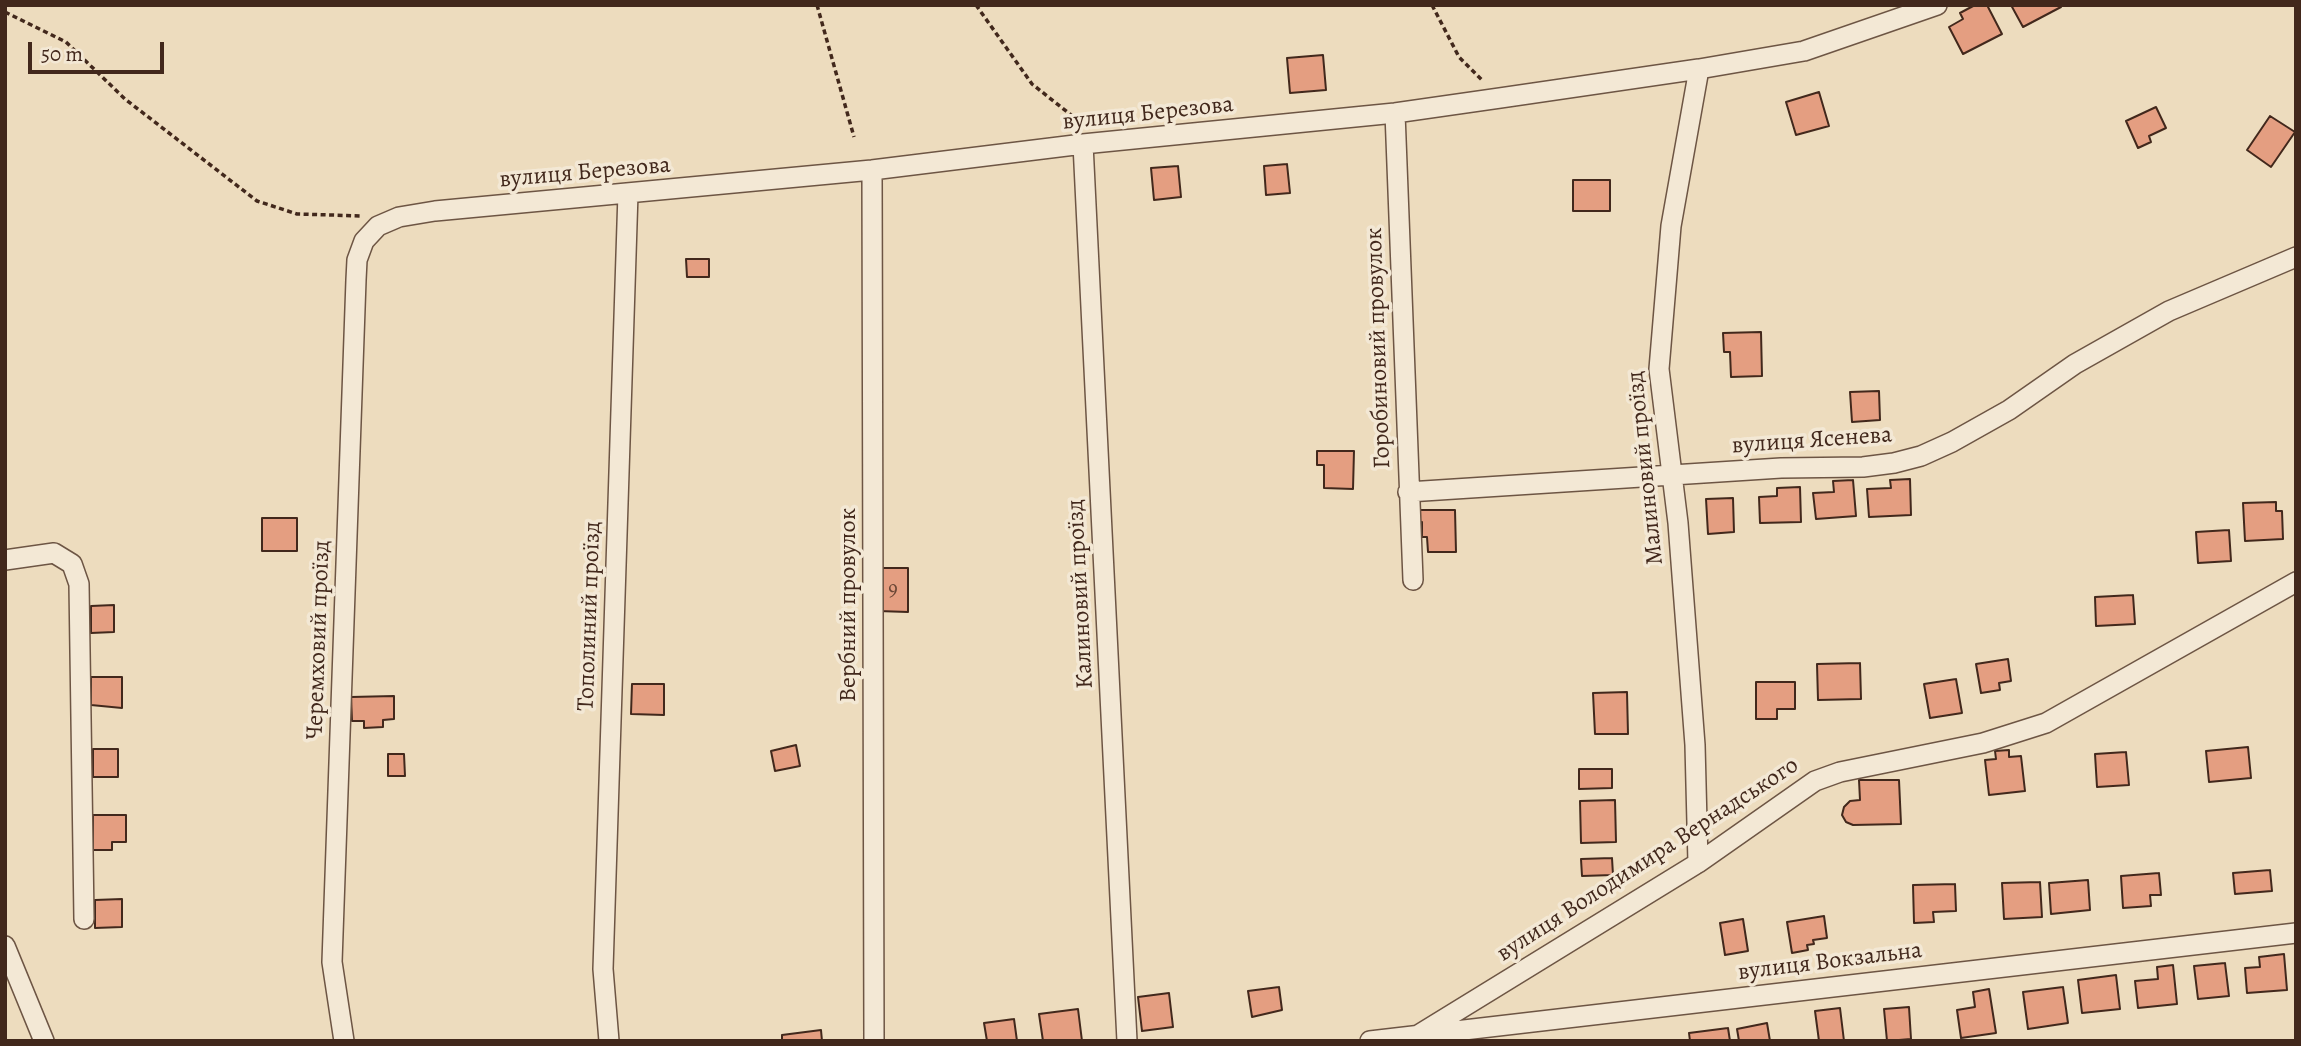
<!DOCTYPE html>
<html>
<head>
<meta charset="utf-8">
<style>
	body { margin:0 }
	#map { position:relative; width:2301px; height:1046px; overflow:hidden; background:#eddcbe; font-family:Alegreya,serif }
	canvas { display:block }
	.frame { position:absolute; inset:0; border:7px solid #42281c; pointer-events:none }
	.scale { position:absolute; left:28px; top:42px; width:136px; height:32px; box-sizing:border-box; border:4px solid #42281c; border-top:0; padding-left:9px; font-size:21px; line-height:24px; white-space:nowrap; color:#42281c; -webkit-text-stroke:5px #f3e8d5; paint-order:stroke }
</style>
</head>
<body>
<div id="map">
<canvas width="2301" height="1046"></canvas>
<div class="frame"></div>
<div class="scale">50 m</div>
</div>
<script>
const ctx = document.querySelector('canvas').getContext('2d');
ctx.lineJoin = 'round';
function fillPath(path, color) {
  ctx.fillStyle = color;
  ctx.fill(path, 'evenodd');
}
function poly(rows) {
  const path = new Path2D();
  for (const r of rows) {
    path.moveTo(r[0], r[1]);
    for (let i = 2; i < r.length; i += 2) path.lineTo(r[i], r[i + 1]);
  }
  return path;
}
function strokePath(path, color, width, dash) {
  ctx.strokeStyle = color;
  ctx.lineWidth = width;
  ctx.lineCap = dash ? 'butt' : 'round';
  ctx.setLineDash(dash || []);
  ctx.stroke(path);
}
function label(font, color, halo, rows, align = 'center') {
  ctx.font = font + ' Alegreya,serif';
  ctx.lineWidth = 7;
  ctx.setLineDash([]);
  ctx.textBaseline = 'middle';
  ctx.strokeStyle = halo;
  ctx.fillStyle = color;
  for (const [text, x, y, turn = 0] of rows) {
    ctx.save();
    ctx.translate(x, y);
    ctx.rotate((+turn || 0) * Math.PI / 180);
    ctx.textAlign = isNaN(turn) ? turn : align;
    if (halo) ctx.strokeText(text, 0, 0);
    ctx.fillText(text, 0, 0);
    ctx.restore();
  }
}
const building = poly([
	[1975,5,1987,5,2002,34,1963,54,1949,27,1963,19,1960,13,1975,5],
	[2011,5,2060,5,2061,7,2023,27,2011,5],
	[1323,55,1326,90,1290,93,1287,58,1323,55],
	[1819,92,1829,126,1796,135,1786,102,1819,92],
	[2156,107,2166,128,2149,136,2151,142,2138,148,2126,121,2156,107],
	[2270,116,2295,132,2271,167,2247,150,2270,116],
	[1287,164,1290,193,1266,195,1264,166,1287,164],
	[1178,166,1181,197,1154,200,1151,168,1178,166],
	[1573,180,1610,180,1610,211,1573,211,1573,180],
	[686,259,709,259,709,277,687,277,686,259],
	[1761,332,1762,376,1731,377,1730,352,1724,352,1723,333,1761,332],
	[1879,391,1880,420,1852,422,1850,392,1879,391],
	[1317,451,1354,451,1353,489,1324,488,1324,465,1317,465,1317,451],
	[1910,479,1911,515,1869,517,1867,489,1891,488,1890,480,1910,479],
	[1853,480,1856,516,1816,519,1813,493,1834,492,1833,481,1853,480],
	[1800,487,1801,522,1760,523,1759,497,1777,496,1777,488,1800,487],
	[1733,498,1734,532,1708,534,1706,499,1733,498],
	[2276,502,2276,511,2282,511,2283,539,2245,541,2243,503,2276,502],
	[1418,510,1455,510,1456,552,1428,552,1427,537,1422,537,1422,522,1418,522,1418,510],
	[262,518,297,518,297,551,262,551,262,518],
	[2229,530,2231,561,2198,563,2196,532,2229,530],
	[878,568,908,568,908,612,878,611,878,568],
	[2133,595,2135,624,2096,626,2095,597,2133,595],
	[114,605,114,632,91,633,91,606,114,605],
	[2008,659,2011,681,1999,683,2000,690,1981,693,1976,664,2008,659],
	[1860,663,1861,699,1818,700,1817,664,1860,663],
	[91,677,122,677,122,708,91,705,91,677],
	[1956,679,1962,713,1930,718,1924,684,1956,679],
	[1756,682,1795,682,1795,709,1777,709,1777,719,1756,719,1756,682],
	[632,684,664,684,664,715,631,714,632,684],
	[1627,692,1628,734,1595,734,1593,693,1627,692],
	[394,696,394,719,383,720,383,727,364,728,364,721,352,721,351,697,394,696],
	[796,745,800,766,775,771,771,751,796,745],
	[2248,747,2251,778,2209,782,2206,751,2248,747],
	[93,749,118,749,118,777,93,777,93,749],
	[2009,750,2009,757,2021,756,2025,791,1989,795,1985,760,1996,759,1995,751,2009,750],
	[2126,752,2129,785,2097,787,2095,754,2126,752],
	[388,754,404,754,405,776,388,776,388,754],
	[1579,769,1612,769,1612,788,1579,789,1579,769],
	[1859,780,1899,780,1901,824,1853,825,1846,822,1842,815,1844,807,1850,801,1860,800,1859,780],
	[1615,800,1616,842,1581,843,1580,801,1615,800],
	[93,815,126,815,126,842,112,842,112,850,93,850,93,815],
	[1612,858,1613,875,1582,876,1581,859,1612,858],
	[2270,870,2272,891,2235,894,2233,873,2270,870],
	[2159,873,2161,895,2150,895,2151,906,2123,908,2121,876,2159,873],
	[2088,880,2090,910,2051,914,2049,883,2088,880],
	[2040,882,2042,917,2004,919,2002,883,2040,882],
	[1955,884,1956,911,1933,912,1934,922,1914,923,1913,885,1955,884],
	[122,899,122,927,95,928,95,900,122,899],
	[1824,916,1827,938,1813,940,1814,944,1807,945,1808,950,1792,953,1787,922,1824,916],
	[1743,919,1748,951,1725,955,1720,923,1743,919],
	[2284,954,2287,990,2247,993,2245,968,2260,967,2259,957,2284,954],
	[2225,963,2229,996,2198,999,2194,966,2225,963],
	[2173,965,2177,1004,2138,1008,2135,981,2158,979,2157,967,2173,965],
	[2116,975,2120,1009,2082,1013,2078,980,2116,975],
	[1279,987,1282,1010,1252,1017,1248,991,1279,987],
	[2063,987,2068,1023,2028,1029,2023,992,2063,987],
	[1989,989,1996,1033,1961,1038,1957,1010,1975,1007,1973,992,1989,989],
	[1169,993,1173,1027,1142,1031,1138,997,1169,993],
	[1909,1007,1911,1039,1887,1041,1884,1009,1909,1007],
	[1840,1008,1844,1041,1819,1041,1815,1011,1840,1008],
	[1078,1009,1082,1041,1043,1041,1039,1014,1078,1009],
	[1014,1019,1017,1041,987,1041,984,1023,1014,1019],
	[1767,1023,1770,1041,1739,1041,1737,1029,1767,1023],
	[1728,1028,1730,1041,1690,1041,1689,1033,1728,1028],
	[821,1030,822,1041,782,1041,782,1035,821,1030]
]);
fillPath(building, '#e49e81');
strokePath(building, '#42281c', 2);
const minor = poly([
	[1395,113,1413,580],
	[1083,144,1127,1041],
	[872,170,874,1041],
	[1408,492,1781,468,1863,467,1894,463,1921,456,1952,442,2009,410,2075,364,2169,311,2296,257],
	[5,560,54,553,72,564,79,584,84,919],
	[1698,863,1695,745,1678,523,1659,369,1671,226,1699,69],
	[5,946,44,1041],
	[344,1041,332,962,356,280,357,260,364,241,378,226,399,217,435,211,872,170,1083,144,1395,113,1500,98,1699,69,1804,51,1937,5],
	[609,1041,603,969,628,193],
	[1370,1041,2296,933],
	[1418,1041,1418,1035,1698,863,1815,781,1840,772,1983,743,2046,723,2296,582]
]);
strokePath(minor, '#6d5544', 22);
strokePath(poly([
	[817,5,854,137],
	[976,5,1032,84,1085,126],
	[1432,5,1459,57,1483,81],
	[5,12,66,42,125,99,257,201,297,214,363,216]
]), '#42281c', 3.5, [5, 3.5]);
strokePath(minor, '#f3e8d5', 19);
label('21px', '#6a4635', null, [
	["9",893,590]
]);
label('24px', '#42281c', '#f3e8d5', [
	["вулиця Березова",1148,114,-6],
	["вулиця Березова",585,173,-5],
	["Горобиновий провулок",1379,348,-92],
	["вулиця Ясенева",1812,441,-4],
	["Малиновий проїзд",1646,468,-96],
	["Калиновий проїзд",1081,594,-93],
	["Вербний провулок",849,605,-90],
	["Тополиний проїзд",590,616,-88],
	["Черемховий проїзд",319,640,-88],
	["вулиця Володимира Вернадського",1648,860,-33],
	["вулиця Вокзальна",1830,962,-7]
]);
</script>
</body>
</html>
